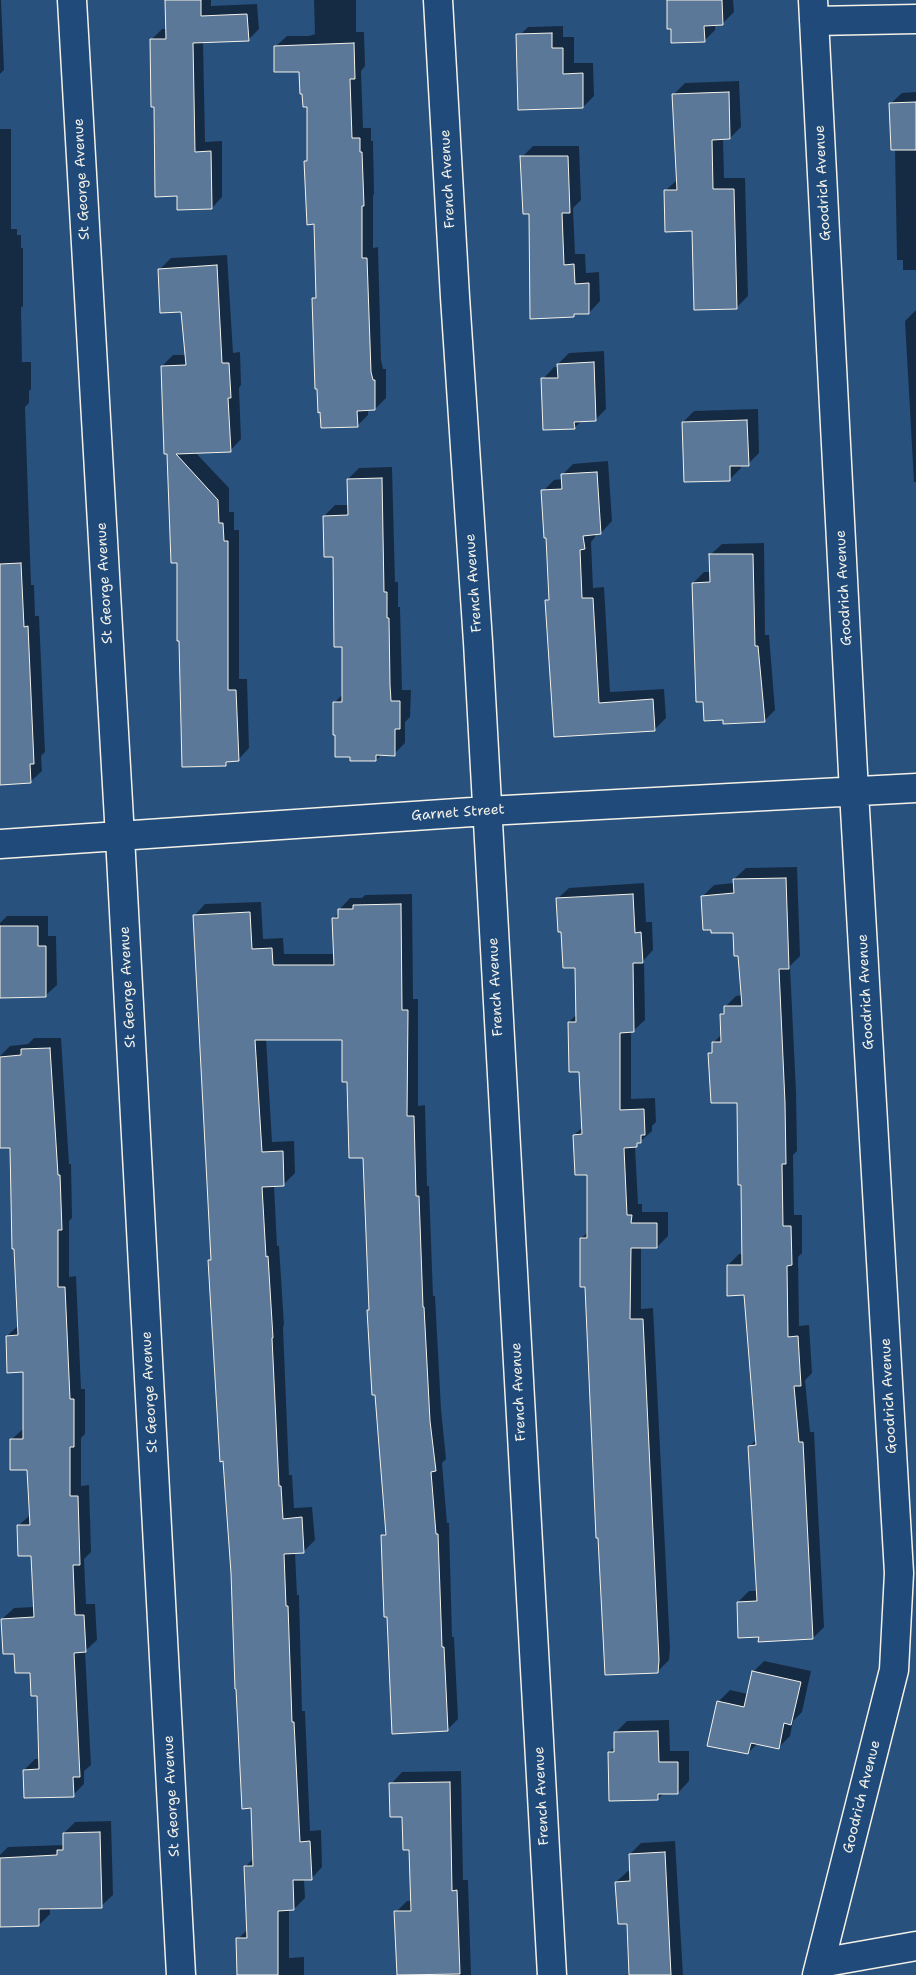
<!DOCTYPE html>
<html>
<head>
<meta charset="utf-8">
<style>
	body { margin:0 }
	canvas { display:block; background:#28517e }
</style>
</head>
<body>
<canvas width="916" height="1975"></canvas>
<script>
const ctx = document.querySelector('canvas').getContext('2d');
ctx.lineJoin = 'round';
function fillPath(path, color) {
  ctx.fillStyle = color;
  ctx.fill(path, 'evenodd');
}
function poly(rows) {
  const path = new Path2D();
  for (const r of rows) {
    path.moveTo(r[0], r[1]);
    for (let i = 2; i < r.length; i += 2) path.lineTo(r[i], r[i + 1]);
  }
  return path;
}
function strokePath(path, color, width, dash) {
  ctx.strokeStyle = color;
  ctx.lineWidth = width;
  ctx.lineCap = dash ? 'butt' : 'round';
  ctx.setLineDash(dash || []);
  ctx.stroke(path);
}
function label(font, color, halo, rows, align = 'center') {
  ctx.font = font + ' "Shantell Sans",sans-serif';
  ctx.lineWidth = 4;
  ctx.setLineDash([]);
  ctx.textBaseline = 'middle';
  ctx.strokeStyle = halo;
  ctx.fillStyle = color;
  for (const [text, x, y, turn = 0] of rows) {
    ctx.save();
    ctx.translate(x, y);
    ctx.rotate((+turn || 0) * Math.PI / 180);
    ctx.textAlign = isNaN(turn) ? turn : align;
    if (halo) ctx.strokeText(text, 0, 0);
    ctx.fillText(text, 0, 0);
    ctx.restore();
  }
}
fillPath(poly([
	[0,0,1,0,4,70,0,74],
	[166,0,211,0,211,6,257,4,259,29,248,40,203,41,205,142,222,141,222,197,212,208,178,195,155,105,151,40,162,29,167,29],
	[314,0,356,0,356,32,364,32,365,66,361,71,363,128,371,128,371,141,373,141,374,194,373,196,373,248,378,247,381,360,383,369,386,369,386,398,375,409,368,409,368,415,357,426,313,299,317,295,315,223,306,161,308,159,308,106,300,71,275,47,287,36,309,36,315,34],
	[668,0,733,0,734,12,722,24,715,24,715,30,704,41,672,28],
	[563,26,563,37,574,37,574,63,593,63,594,96,583,107,517,38,528,27],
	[739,81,741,127,730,138,723,138,724,178,745,178,748,296,736,308,693,230,665,191,677,180,674,94,685,83],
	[916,92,916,270,903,270,903,260,897,260,895,149,890,104,902,93],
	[0,129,11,129,11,229,17,229,17,235,21,235,21,248,23,248,23,306,21,308,22,362,31,362,31,389,29,391,29,403,25,407,31,585,34,585,35,616,39,616,45,752,41,756,42,771,30,782,0,784],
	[533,146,579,146,581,200,573,208,575,254,585,254,586,273,599,272,600,301,589,313,576,313,573,316,530,213,522,157],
	[227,255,233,353,240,352,241,385,239,388,241,439,230,451,195,452,229,488,229,512,234,512,234,530,239,530,239,679,247,679,249,748,238,760,230,760,225,765,178,561,162,366,173,355,186,355,182,311,160,269,171,258],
	[916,310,916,482,914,482,905,321],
	[604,351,606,409,595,420,582,421,574,428,543,379,554,367,558,367,558,364,569,353],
	[758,409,759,453,748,464,741,465,741,468,729,480,683,422,694,411],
	[608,461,612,521,601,533,595,533,595,537,591,542,593,588,604,587,610,692,664,689,666,718,654,730,555,736,547,600,551,597,543,491,554,480,562,479,562,475,573,464],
	[392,467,395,582,398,582,398,607,400,607,402,690,411,690,410,717,405,722,405,743,394,754,382,754,376,760,335,702,343,694,343,646,334,556,324,516,335,505,349,505,348,479,359,468],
	[764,543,765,635,769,635,775,710,764,721,693,583,704,572,711,572,710,555,722,544],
	[797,867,800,956,790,966,796,1092,797,1151,793,1155,794,1215,802,1215,802,1253,798,1257,799,1326,809,1325,812,1373,805,1380,810,1432,814,1432,824,1627,813,1638,760,1636,738,1602,749,1591,758,1591,750,1446,757,1439,745,1294,728,1265,739,1254,743,1254,738,1102,710,1054,713,1050,713,1043,722,1034,721,1015,725,1011,725,1007,736,996,743,995,740,955,734,932,703,896,714,885,735,883,734,879,746,868],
	[644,883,646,922,652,922,653,950,644,960,645,1020,633,1031,631,1031,631,1099,655,1098,656,1122,652,1126,652,1131,635,1146,638,1204,642,1204,642,1212,668,1212,668,1236,657,1247,641,1247,641,1309,653,1308,670,1648,669,1660,658,1671,586,1286,581,1238,588,1232,588,1174,574,1135,583,1127,580,1070,569,1022,577,1014,576,966,562,931,557,899,569,888],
	[412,894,413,999,418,999,418,1106,425,1105,427,1186,429,1186,433,1296,435,1296,441,1409,446,1459,442,1463,447,1523,449,1523,452,1637,454,1637,458,1719,447,1730,382,1536,387,1531,369,1310,365,1157,349,1081,343,1038,266,1038,272,1142,294,1141,295,1173,284,1184,274,1185,277,1246,279,1246,284,1325,283,1327,289,1475,292,1475,294,1508,312,1507,315,1540,303,1552,295,1552,297,1595,299,1595,302,1711,305,1711,310,1831,321,1830,322,1867,311,1879,304,1879,305,1898,294,1909,289,1909,289,1958,304,1957,304,1975,238,1975,238,1939,248,1929,245,1867,254,1858,253,1807,232,1573,209,1261,212,1258,194,916,205,904,261,902,263,939,283,938,284,954,334,954,333,919,339,913,339,910,350,898,362,898,365,895],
	[7,916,48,916,48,936,56,936,57,985,46,995,0,996,0,923],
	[34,1038,61,1038,69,1164,71,1164,72,1218,69,1221,69,1277,76,1276,81,1389,85,1389,85,1434,81,1438,81,1486,89,1485,91,1552,84,1559,86,1604,95,1604,97,1640,85,1651,91,1765,84,1771,84,1784,73,1795,24,1770,35,1759,40,1759,38,1695,31,1671,15,1652,2,1619,14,1608,34,1607,32,1554,18,1526,30,1515,28,1469,11,1440,24,1428,24,1371,7,1336,19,1325,11,1146,0,1147,0,1056,10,1046,28,1044],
	[764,1661,811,1671,802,1712,793,1721,790,1736,779,1747,758,1743,748,1753,718,1702,730,1690,748,1694,753,1672],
	[669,1720,670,1751,689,1751,689,1781,678,1793,664,1793,658,1799,609,1752,616,1746,616,1732,627,1721],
	[461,1771,463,1880,468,1880,471,1975,398,1975,396,1912,407,1901,412,1901,410,1848,404,1816,391,1784,402,1772],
	[111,1821,113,1895,101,1906,50,1908,50,1914,39,1925,0,1926,0,1855,8,1847,63,1845,64,1833,75,1822],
	[675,1841,683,1975,627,1975,630,1972,629,1922,616,1882,628,1871,631,1871,630,1854,641,1843]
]), '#0007');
const building = poly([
	[165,0,201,0,201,16,247,14,249,41,193,43,195,152,211,151,212,209,177,210,177,196,155,197,154,107,151,107,150,39,166,39,165,0],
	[667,0,722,0,723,25,704,26,705,42,671,43,671,29,667,29,667,0],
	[552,33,552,48,563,48,563,74,583,73,583,108,518,110,516,34,552,33],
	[354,43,355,79,350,79,352,138,360,138,360,152,362,152,364,206,362,206,362,258,367,258,371,372,373,380,375,380,375,410,357,411,358,427,321,428,320,412,318,413,317,389,315,389,312,298,316,298,314,224,307,225,304,161,307,161,307,107,303,107,302,94,300,94,299,72,274,72,274,46,354,43],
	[729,92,730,139,712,140,713,189,734,189,737,309,694,310,692,231,665,232,664,190,677,190,672,94,729,92],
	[916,102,916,150,891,150,889,103,916,102],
	[520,156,568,156,570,213,562,213,564,265,574,264,575,284,589,283,589,314,574,314,574,317,530,319,529,214,523,214,520,156],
	[217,265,222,363,229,363,231,398,228,398,231,452,176,454,218,500,219,523,223,523,224,541,228,541,228,690,236,690,239,761,226,762,226,766,182,767,179,641,177,641,177,563,171,563,167,454,164,454,161,366,186,365,181,312,160,313,158,269,217,265],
	[594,362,596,421,574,422,575,429,543,430,541,378,558,378,557,364,594,362],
	[747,420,749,466,730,466,730,481,684,482,682,422,747,420],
	[597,472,601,534,583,536,585,549,580,550,582,598,593,598,599,703,653,699,655,731,554,737,545,600,549,600,546,538,544,538,541,490,562,489,561,474,597,472],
	[382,478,384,592,387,592,387,618,389,618,390,685,391,701,400,701,400,729,395,729,395,756,376,755,376,761,350,761,350,757,335,757,335,735,333,735,333,702,342,702,342,647,334,647,333,557,324,557,323,516,348,515,347,479,382,478],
	[709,554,753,554,755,646,758,646,765,722,723,724,723,720,704,721,703,702,696,702,692,583,710,582,709,554],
	[21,563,24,627,28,626,34,764,30,764,31,783,0,785,0,564,21,563],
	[786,878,789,969,779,969,785,1103,786,1164,782,1164,783,1226,791,1226,792,1265,787,1266,788,1337,798,1336,801,1386,794,1386,799,1442,803,1442,813,1639,758,1642,759,1637,738,1638,737,1602,757,1601,748,1446,756,1445,744,1295,727,1296,727,1265,742,1265,741,1185,738,1185,737,1103,711,1103,708,1053,712,1053,712,1042,721,1042,720,1014,724,1014,724,1006,742,1006,738,956,734,956,733,933,711,933,711,930,703,930,701,896,734,893,733,879,786,878],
	[633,894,635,933,641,932,643,963,633,963,634,1032,620,1033,620,1110,644,1109,645,1135,641,1135,641,1143,637,1143,637,1147,624,1148,627,1215,632,1215,631,1223,657,1223,657,1248,631,1248,630,1319,643,1319,659,1660,658,1673,605,1675,598,1538,596,1538,585,1287,580,1287,580,1238,587,1238,587,1175,575,1175,573,1135,582,1134,579,1072,569,1072,568,1022,576,1022,575,968,563,968,561,932,558,932,556,898,633,894],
	[401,904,402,1010,408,1010,407,1116,414,1116,416,1196,419,1196,423,1307,424,1307,430,1421,436,1471,431,1472,436,1534,438,1534,442,1647,444,1647,448,1731,392,1734,387,1617,384,1617,381,1535,386,1535,375,1395,372,1395,367,1310,369,1310,363,1158,349,1158,347,1082,342,1082,342,1040,255,1040,262,1152,283,1151,284,1186,262,1187,266,1257,268,1256,273,1338,272,1338,279,1486,281,1486,283,1519,302,1517,304,1553,284,1554,286,1606,288,1606,292,1722,294,1722,300,1842,310,1841,312,1880,293,1880,294,1910,278,1911,278,1975,237,1975,236,1938,247,1938,244,1866,253,1866,251,1808,242,1809,236,1689,235,1689,231,1573,223,1461,220,1462,208,1260,211,1260,193,915,250,912,252,949,272,948,273,965,334,965,332,918,338,918,338,909,353,909,353,905,401,904],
	[0,926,38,926,38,946,46,946,46,997,0,998,0,926],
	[50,1048,58,1175,60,1175,62,1230,58,1230,58,1287,65,1287,70,1399,74,1399,74,1447,70,1447,70,1496,78,1496,80,1565,73,1565,75,1615,84,1615,86,1652,74,1653,80,1777,73,1777,74,1797,24,1798,23,1770,39,1769,37,1696,31,1696,30,1673,15,1673,14,1654,3,1654,1,1619,34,1617,31,1556,18,1556,17,1525,30,1525,27,1470,10,1470,10,1439,23,1439,23,1372,7,1373,6,1336,18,1335,14,1249,12,1249,10,1148,0,1148,0,1057,21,1055,21,1049,50,1048],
	[752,1671,801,1682,791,1725,784,1723,779,1749,751,1743,748,1754,707,1746,717,1701,744,1707,752,1671],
	[658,1731,659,1762,678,1762,678,1794,658,1794,658,1800,609,1801,608,1752,614,1752,614,1732,658,1731],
	[450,1782,452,1891,457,1890,460,1974,397,1975,394,1911,411,1911,409,1850,403,1850,402,1817,390,1817,389,1783,450,1782],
	[100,1832,102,1908,39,1909,39,1926,0,1927,0,1858,57,1855,57,1850,63,1850,63,1833,100,1832],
	[665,1852,671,1975,629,1975,627,1924,618,1924,615,1882,630,1881,629,1854,665,1852]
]);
fillPath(building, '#5b7899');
strokePath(building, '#f4f1e8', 1);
const minor = poly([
	[72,0,120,837,181,1975],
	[438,0,455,297,478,642,552,1975],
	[813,0,854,792,899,1573,894,1670,817,1975],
	[814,21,916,19],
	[0,844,487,811,916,788],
	[820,1963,916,1946]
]);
strokePath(minor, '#f4f1e8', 31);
strokePath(minor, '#1f4a7a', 28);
label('14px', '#f4f1e8', '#1f4a7a', [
	["St George Avenue",82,179,-93],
	["French Avenue",448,179,-93],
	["Goodrich Avenue",823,183,-93],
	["St George Avenue",105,583,-93],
	["French Avenue",474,583,-94],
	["Goodrich Avenue",844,588,-93],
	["Garnet Street",458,813,-4],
	["St George Avenue",128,987,-93],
	["French Avenue",496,987,-93],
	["Goodrich Avenue",866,992,-93],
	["St George Avenue",150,1392,-93],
	["French Avenue",519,1392,-93],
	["Goodrich Avenue",889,1396,-93],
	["St George Avenue",172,1796,-93],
	["French Avenue",542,1796,-93],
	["Goodrich Avenue",862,1797,-76]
]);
</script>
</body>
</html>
